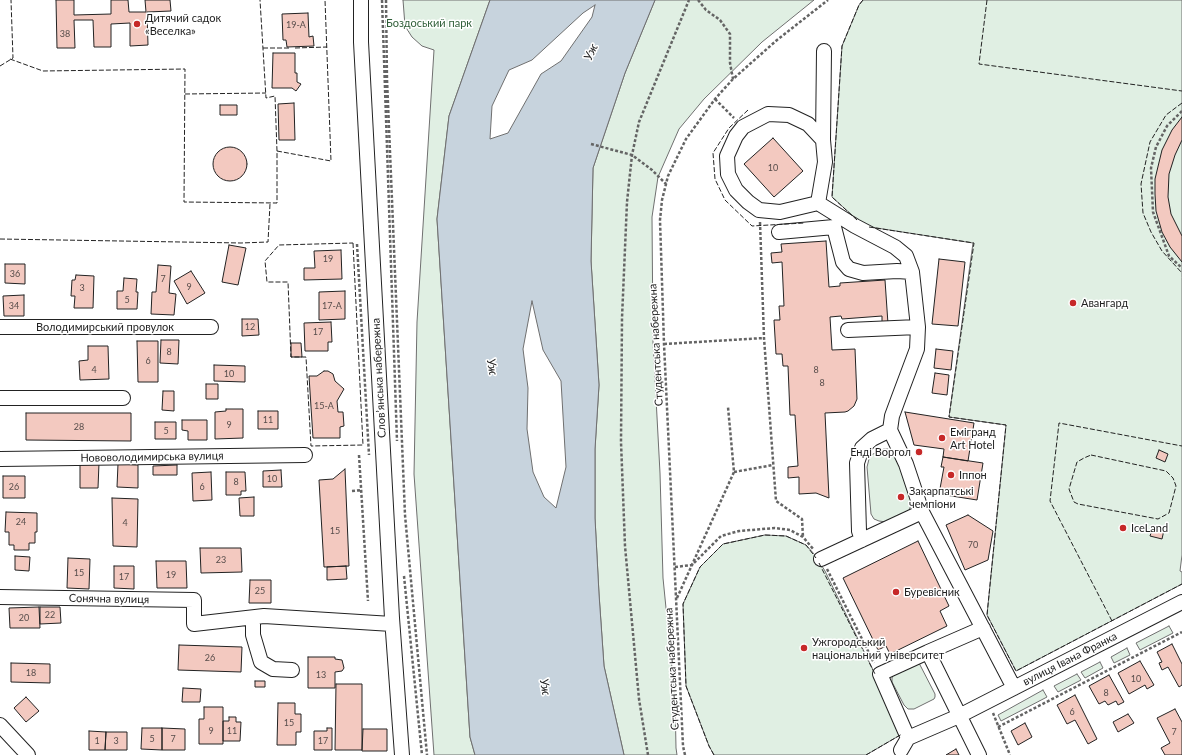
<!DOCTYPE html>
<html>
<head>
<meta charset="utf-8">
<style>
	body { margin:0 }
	canvas { display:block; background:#fff }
</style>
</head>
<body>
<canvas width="1182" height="755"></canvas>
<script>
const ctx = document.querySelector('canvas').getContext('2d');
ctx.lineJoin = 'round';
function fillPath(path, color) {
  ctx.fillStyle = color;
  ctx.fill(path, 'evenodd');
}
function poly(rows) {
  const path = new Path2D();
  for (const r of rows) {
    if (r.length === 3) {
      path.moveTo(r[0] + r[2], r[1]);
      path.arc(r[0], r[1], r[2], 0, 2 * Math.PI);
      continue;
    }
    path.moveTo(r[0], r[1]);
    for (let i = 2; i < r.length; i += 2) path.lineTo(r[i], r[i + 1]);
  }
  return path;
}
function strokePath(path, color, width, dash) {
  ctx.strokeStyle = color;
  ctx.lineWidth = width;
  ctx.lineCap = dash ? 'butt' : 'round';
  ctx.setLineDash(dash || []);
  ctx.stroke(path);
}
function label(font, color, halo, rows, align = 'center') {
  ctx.font = font + ' Lato,sans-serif';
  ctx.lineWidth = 3;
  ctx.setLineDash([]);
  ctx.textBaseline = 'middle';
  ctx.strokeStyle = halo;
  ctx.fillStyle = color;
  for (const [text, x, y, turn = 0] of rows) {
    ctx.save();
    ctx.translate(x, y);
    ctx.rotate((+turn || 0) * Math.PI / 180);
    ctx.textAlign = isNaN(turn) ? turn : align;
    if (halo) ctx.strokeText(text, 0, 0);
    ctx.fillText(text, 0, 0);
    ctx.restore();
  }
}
const green = poly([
	[403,0,490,0,449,116,437,219,470,737,475,755,434,755,414,474,417,322,434,50,422,46,412,37,405,26,403,0],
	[655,0,814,0,762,42,704,99,679,129,658,177,652,217,653,342,660,473,663,578,675,698,676,748,677,755,624,755,604,666,599,594,595,518,595,449,599,385,591,261,593,168,625,73,655,0],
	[863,0,1182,0,1182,555,1180,571,1182,572,1182,584,1016,671,987,615,1006,425,949,417,973,243,864,226,832,197,842,46,859,5,863,0],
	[884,449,888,449,892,452,899,465,911,495,911,505,908,513,886,522,879,521,874,519,871,514,867,467,869,459,871,455,884,449],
	[765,535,786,536,806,545,815,555,825,571,874,672,902,734,866,755,714,755,709,746,686,686,683,604,700,567,723,544,765,535],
	[1169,626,1173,633,1140,650,1136,643,1169,626],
	[1127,648,1130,655,1114,663,1111,657,1127,648],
	[1100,662,1103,668,1085,678,1081,672,1100,662],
	[919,663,935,694,935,697,934,699,914,709,908,709,904,705,892,682,892,678,893,675,919,663],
	[1077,674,1081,680,1058,692,1054,686,1077,674],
	[1043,690,1047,697,1001,721,998,715,1043,690]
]);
fillPath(green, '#e0efe3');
strokePath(green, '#6f6f6f', 1);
const water = poly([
	[490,0,655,0,625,73,593,168,591,261,599,385,595,449,595,518,599,594,604,666,624,755,475,755,470,737,437,219,449,116,490,0],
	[595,5,592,17,561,61,541,74,508,133,490,139,492,106,509,70,532,60,583,13,595,5],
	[532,301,543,350,561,381,566,467,556,508,544,497,533,472,527,429,528,388,523,349,532,301]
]);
fillPath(water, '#c7d3dd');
strokePath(water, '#6f6f6f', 1);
const building = poly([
	[56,0,74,0,74,15,111,14,111,0,128,0,129,12,146,12,145,0,170,0,171,11,147,12,148,45,130,46,130,23,111,24,111,47,94,47,93,20,74,20,75,48,57,48,56,0],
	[308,13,309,37,313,36,314,46,287,47,286,40,283,40,282,14,308,13],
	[273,53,295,53,295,73,297,73,297,82,301,84,296,91,292,88,272,88,273,53],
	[294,103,295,140,279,140,278,104,294,103],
	[220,105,237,105,237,115,220,115,220,105],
	[1182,117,1182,140,1175,155,1169,174,1168,197,1171,214,1182,236,1182,262,1170,247,1162,232,1156,211,1155,194,1155,179,1162,150,1172,130,1182,117],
	[773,138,803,171,774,197,744,164,773,138],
	[230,164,17],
	[826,241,829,287,840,286,840,283,885,280,888,324,882,324,882,316,842,319,841,316,830,317,832,350,855,349,857,399,854,406,848,411,845,412,825,413,829,498,816,493,799,494,799,477,788,478,788,467,798,466,795,415,790,415,788,366,783,366,782,354,776,354,774,320,780,320,779,306,784,306,782,262,772,263,771,253,782,252,781,244,826,241],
	[229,245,246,248,238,285,222,282,229,245],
	[341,250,342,279,304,280,304,268,315,268,314,251,341,250],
	[939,259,965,262,958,326,932,324,939,259],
	[5,264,25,264,25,284,5,283,5,264],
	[158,265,171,266,169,293,176,294,174,315,151,314,152,292,156,292,158,265],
	[191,271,205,293,187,304,174,281,191,271],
	[76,275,94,276,93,308,74,308,75,296,71,296,72,280,75,280,76,275],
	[124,278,137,279,136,292,138,292,137,309,117,309,117,291,123,291,124,278],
	[345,291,345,319,319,320,319,292,345,291],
	[24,295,24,316,4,316,3,296,24,295],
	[242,319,258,319,259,335,242,336,242,319],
	[331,322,332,342,328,342,328,351,305,351,304,323,331,322],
	[161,340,179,340,178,364,160,363,161,340],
	[137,341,158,341,158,382,138,382,137,341],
	[291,343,301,343,302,357,291,357,291,343],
	[88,346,108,346,109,379,80,380,79,361,88,360,88,346],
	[936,349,953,351,951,370,934,368,936,349],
	[214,365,245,366,245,382,214,381,214,365],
	[324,371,328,371,333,374,335,381,344,389,337,401,338,412,343,412,344,426,340,427,340,438,313,438,309,376,317,376,324,371],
	[935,373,949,375,947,395,932,393,935,373],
	[206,384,218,384,218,399,206,399,206,384],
	[163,391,174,391,174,411,162,410,163,391],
	[226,409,243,409,243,438,215,439,215,412,226,411,226,409],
	[258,411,278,411,278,429,258,429,258,411],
	[905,412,974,423,968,461,943,457,944,449,914,445,905,412],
	[26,413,131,413,131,441,26,440,26,413],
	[182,420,207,420,207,440,188,440,188,431,182,430,182,420],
	[155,422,176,422,176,439,155,439,155,422],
	[1159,450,1168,454,1165,462,1156,458,1159,450],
	[943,457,983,463,977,500,939,494,944,467,941,467,943,457],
	[80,463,99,463,98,488,80,488,80,463],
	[118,464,138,465,138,488,117,487,118,464],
	[177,465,177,475,153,475,153,466,177,465],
	[345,469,349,566,324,567,319,480,333,479,345,469],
	[281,470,282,487,263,487,263,471,281,470],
	[211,472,212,500,193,501,192,473,211,472],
	[226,472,245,472,246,491,241,491,241,495,226,495,226,472],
	[3,476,25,476,25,498,3,498,3,476],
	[254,497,254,516,240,516,239,498,254,497],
	[112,498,138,499,137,547,113,546,112,498],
	[6,512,37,513,37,532,35,532,35,543,29,543,29,550,14,550,14,545,9,545,9,532,5,532,6,512],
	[968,515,993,531,988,560,965,570,946,525,968,515],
	[1153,527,1164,530,1162,539,1150,536,1153,527],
	[918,541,949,606,940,611,947,626,890,654,886,646,878,650,843,578,918,541],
	[200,548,241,548,242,572,201,573,200,548],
	[15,556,30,557,29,571,15,570,15,556],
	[68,558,90,559,89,589,67,588,68,558],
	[156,561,186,561,187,588,157,588,156,561],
	[114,566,134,566,134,589,114,588,114,566],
	[346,566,347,579,327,580,327,567,346,566],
	[250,580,271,580,271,603,249,603,250,580],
	[39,607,40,628,10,628,9,608,39,607],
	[40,607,60,607,61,623,40,624,40,607],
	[1172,644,1182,664,1182,685,1179,687,1168,667,1162,670,1159,663,1162,662,1157,652,1172,644],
	[179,645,242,647,241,672,178,670,179,645],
	[308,657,335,657,335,659,342,660,344,668,342,671,335,672,335,688,308,688,308,657],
	[1140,661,1154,685,1147,689,1145,685,1129,694,1118,673,1140,661],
	[11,663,50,664,50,683,11,682,11,663],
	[1109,675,1124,702,1118,705,1116,701,1108,705,1105,701,1099,704,1089,686,1109,675],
	[255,681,265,681,265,687,255,687,255,681],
	[336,684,362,684,362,750,335,750,336,684],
	[183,688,201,689,200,702,182,702,183,688],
	[1075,695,1097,739,1088,744,1075,720,1067,724,1057,705,1075,695],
	[26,697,39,711,26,722,14,708,26,697],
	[278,703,295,703,295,714,301,714,301,732,296,732,296,745,277,745,278,703],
	[204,707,223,707,223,744,199,744,199,719,204,719,204,707],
	[1175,709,1182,722,1182,755,1165,755,1161,748,1170,743,1157,718,1175,709],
	[1128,714,1134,723,1118,732,1113,722,1128,714],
	[229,717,236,717,236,722,241,722,240,741,223,741,223,721,229,721,229,717],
	[1025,723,1032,737,1018,745,1011,731,1025,723],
	[142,728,162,728,162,750,141,749,142,728],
	[162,728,185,729,185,750,162,750,162,728],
	[327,728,332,728,332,750,314,750,314,731,327,731,327,728],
	[363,729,387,729,387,751,362,751,363,729],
	[89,731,106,732,105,750,89,750,89,731],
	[106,732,127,732,127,750,105,750,106,732],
	[956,749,959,755,946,755,956,749]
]);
fillPath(building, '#f3c9c0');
strokePath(building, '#222', 1);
const minor = poly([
	[361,0,361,42,392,618,402,755],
	[823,140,824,51],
	[818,203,780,212,759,210,748,202,736,190,728,174,727,156,736,136,743,127,768,114,789,115,808,124,823,140,825,162,818,203,855,226,895,247,906,256,912,272],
	[779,232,834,227,843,262,849,269,863,273,897,271,912,272,918,327,917,349,899,397,892,416,890,430,906,464,922,512,1014,688],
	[0,327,211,327],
	[848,330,918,327],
	[0,398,123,398],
	[0,459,305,455],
	[862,540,859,531,857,463,862,448,872,439,890,430],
	[821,559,922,512],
	[0,597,194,600,194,624,264,616,392,624],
	[253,618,253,635,261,662,273,669,292,670],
	[928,652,983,628],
	[0,725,28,755],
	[908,738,880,674,928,652,979,755],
	[901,750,908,738,959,716,1182,602]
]);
strokePath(minor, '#222', 16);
strokePath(poly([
	[382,0,397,441],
	[386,0,387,79,405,515,427,755],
	[698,0,706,10,720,20,730,34,730,63,733,79],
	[715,99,734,118],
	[1182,111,1167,126,1156,147,1151,168,1153,212,1169,256,1182,268],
	[591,144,632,155,652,170,666,184],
	[760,222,764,338,776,501,802,519,803,537],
	[357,244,369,455],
	[664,344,764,338],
	[359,455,368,601],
	[734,472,773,465],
	[352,491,362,490],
	[675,567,692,565,721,536,739,531,775,528,790,530,803,537,814,550],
	[827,569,874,663],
	[404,576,422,755],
	[677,598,734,472,728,407],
	[993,713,1010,755],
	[998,727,1182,632],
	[648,755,639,699,625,546,621,442,622,318,627,202,632,155,639,122,689,0],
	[685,755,683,746,664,344,660,220,662,200,668,176,686,139,715,99,733,79,777,40,828,0]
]), '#646464', 2.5, [3, 2]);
strokePath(minor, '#fff', 14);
strokePath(poly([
	[987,0,979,64,1182,91],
	[263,48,289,48],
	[295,48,327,47],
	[10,59,43,71,185,69,184,202,277,203,277,151,275,96,266,98,260,0],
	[0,66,13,58,11,0],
	[185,94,266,93],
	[1182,103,1166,115,1150,142,1141,184,1143,213,1151,232,1162,251,1182,273],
	[748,110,729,128,713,153,715,179,725,200,752,226,804,223],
	[277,151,331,161,325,0],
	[857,220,832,197,842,46,859,5,863,0],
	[869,227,974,243,949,417,1006,425,987,615,1016,671,1182,584],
	[0,239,241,243,268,242,270,204],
	[353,243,363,445,311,446,306,357,291,357,288,282,267,282,265,261,279,245,353,243],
	[1091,455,1166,471,1173,478,1176,486,1169,513,1158,519,1078,504,1074,502,1069,489,1077,462,1084,458,1091,455],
	[819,563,875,674],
	[1112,621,1050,501,1059,423,1182,446],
	[714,755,709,746,686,686,683,604,700,567,723,544,765,535,786,536,806,545,816,558],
	[866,755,902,734]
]), '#222', 1, [5, 2]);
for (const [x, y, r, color] of [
	[137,24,4,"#c62828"],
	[1073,303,4,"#c62828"],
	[942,438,4,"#c62828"],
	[919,452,4,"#c62828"],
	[951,475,4,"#c62828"],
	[901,497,4,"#c62828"],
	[1123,528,4,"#c62828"],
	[896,592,4,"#c62828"],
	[804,648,4,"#c62828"]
]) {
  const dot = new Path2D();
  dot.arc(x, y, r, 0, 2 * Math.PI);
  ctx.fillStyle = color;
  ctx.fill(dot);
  strokePath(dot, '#fff', 1.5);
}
label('9px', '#564c4a', null, [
	["19-А",296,25],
	["38",65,34],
	["10",773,168],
	["19",328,259],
	["36",15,274],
	["7",163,279],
	["9",189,287],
	["3",82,288],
	["5",127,300],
	["34",14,306],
	["17-А",332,306],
	["12",250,327],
	["17",318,332],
	["8",169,352],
	["6",148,361],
	["4",94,370],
	["8",816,370],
	["10",229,374],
	["8",822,383],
	["15-А",324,406],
	["11",268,420],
	["9",229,425],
	["28",79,427],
	["5",166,431],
	["10",272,479],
	["8",236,482],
	["26",14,487],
	["6",202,487],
	["24",21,522],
	["4",125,523],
	["15",335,531],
	["70",973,545],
	["23",221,560],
	["15",79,573],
	["19",171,575],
	["17",124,577],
	["25",260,591],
	["22",50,615],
	["20",24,618],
	["26",210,658],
	["18",31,673],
	["13",321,675],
	["10",1136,679],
	["8",1106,693],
	["6",1072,712],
	["15",289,723],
	["9",211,731],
	["11",232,731],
	["7",1174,732],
	["5",152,739],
	["7",173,739],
	["1",97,741],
	["3",116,741],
	["17",323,741]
]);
label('11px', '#222', '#fff', [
	["Дитячий садок",145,18],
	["«Веселка»",145,31],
	["Авангард",1081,303],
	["Емігранд",950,432],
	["Art Hotel",950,445],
	["Енді Воргол",911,452,"right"],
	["Іппон",959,475],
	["Закарпатські",909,491],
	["чемпіони",909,504],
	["IceLand",1131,528],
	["Буревісник",904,592],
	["Ужгородський",812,642],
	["національний університет",812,655]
], 'left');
label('11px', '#2f5e38', '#fff', [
	["Боздоський парк",429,23]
]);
label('11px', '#222', '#fff', [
	["Володимирський провулок",105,327],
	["Студентська набережна",656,345,-93],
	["Словʼянська набережна",379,378,-93],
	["Нововолодимирська вулиця",152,457,-1],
	["Сонячна вулиця",109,599,1],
	["вулиця Івана Франка",1070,659,-27],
	["Студентська набережна",672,669,-93]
]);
label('italic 12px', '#222', '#fff', [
	["Уж",591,52,-65],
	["Уж",492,367,80],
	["Уж",545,687,80]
]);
</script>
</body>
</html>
